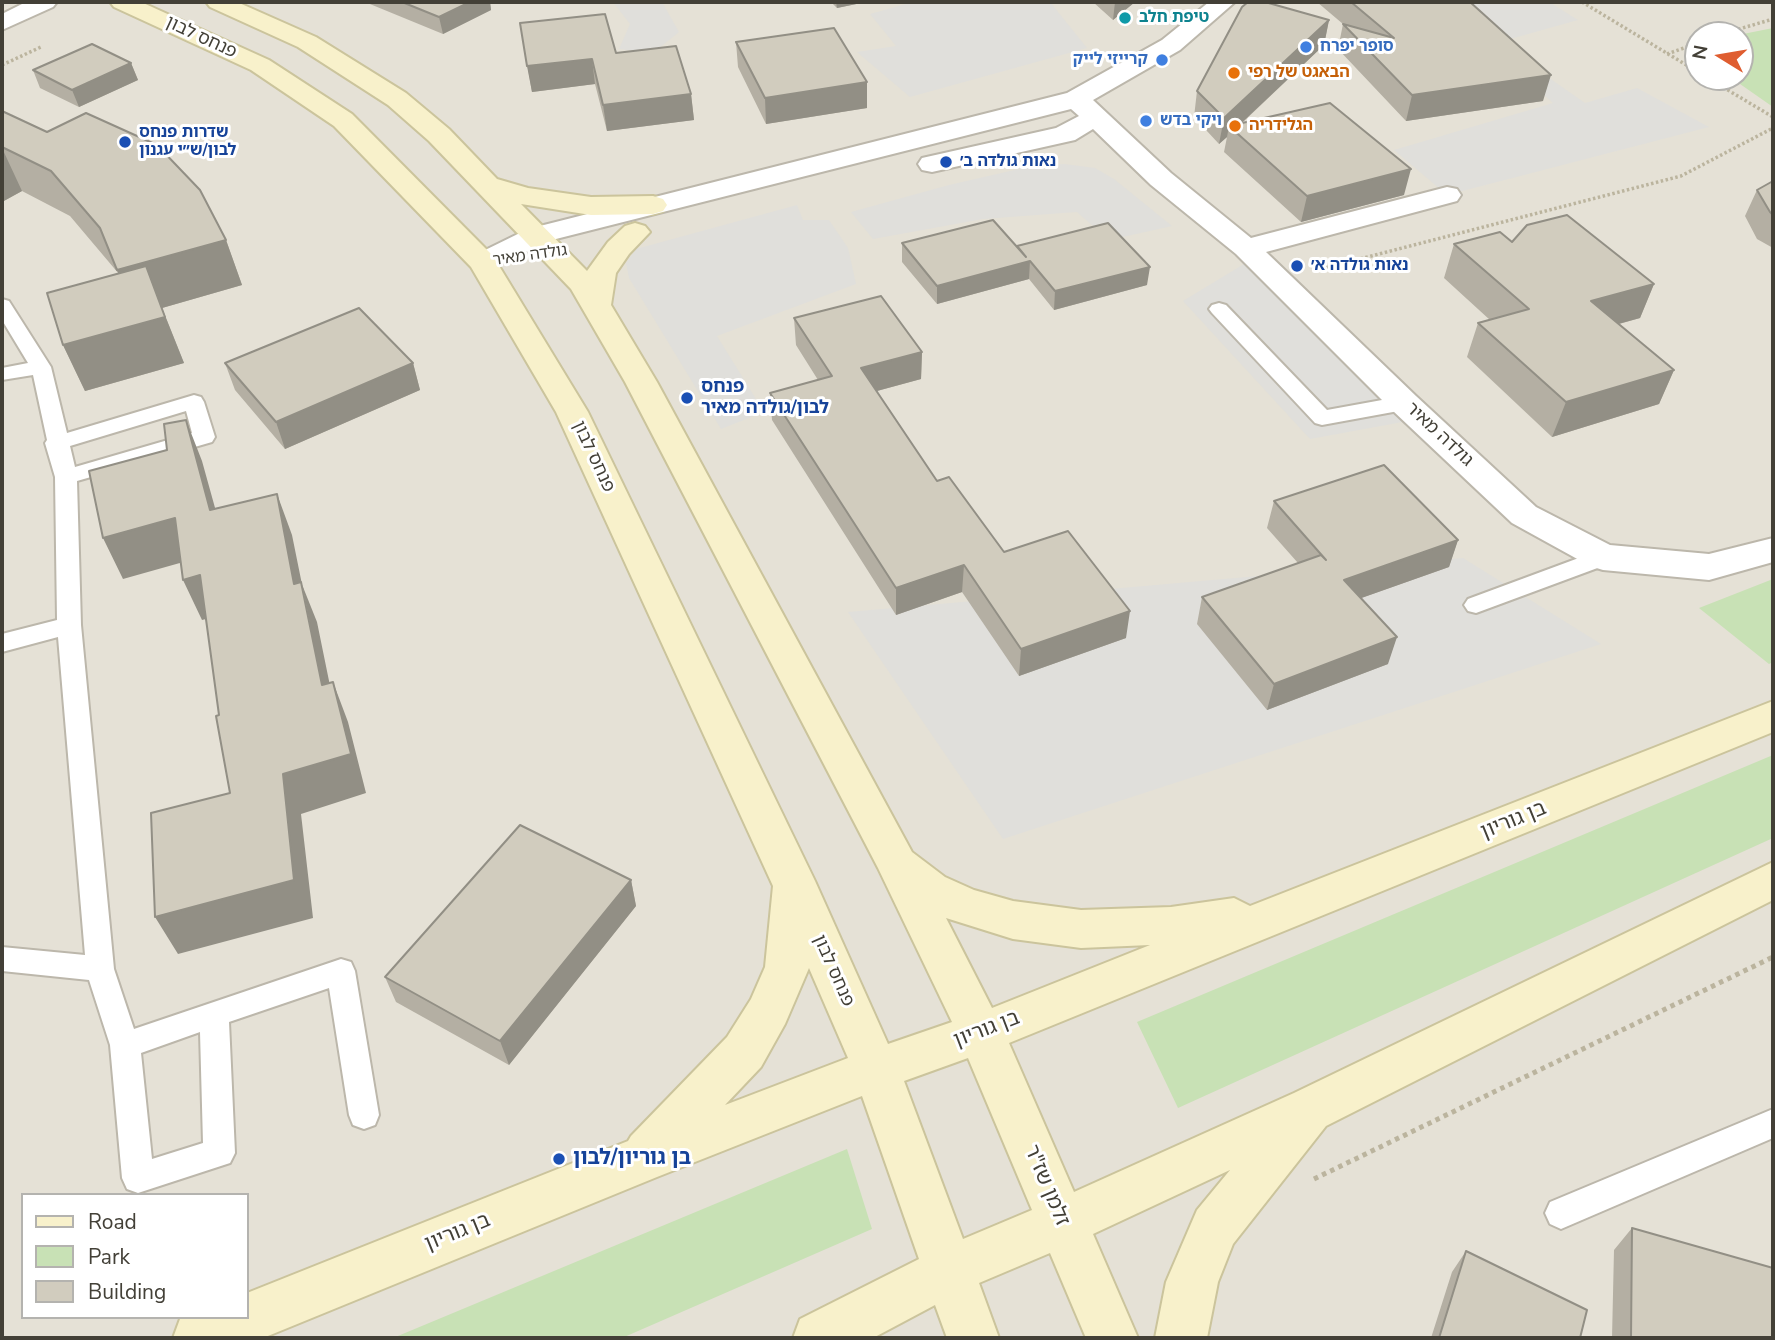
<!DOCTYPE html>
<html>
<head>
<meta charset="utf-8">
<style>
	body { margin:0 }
	#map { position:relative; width:1775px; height:1340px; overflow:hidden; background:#f1efe7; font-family:"Nunito Sans",sans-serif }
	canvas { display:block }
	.frame { position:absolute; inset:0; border:4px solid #434037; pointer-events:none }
	.legend { position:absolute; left:21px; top:1193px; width:228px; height:126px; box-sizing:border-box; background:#fff; border:2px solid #b4b3af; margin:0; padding:9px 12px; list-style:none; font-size:21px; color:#434037 }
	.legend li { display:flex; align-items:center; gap:14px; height:35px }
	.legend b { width:35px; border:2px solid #b4b3af }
	.north { position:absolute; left:1684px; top:21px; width:70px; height:70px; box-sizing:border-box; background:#fff; border:2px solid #b4b3af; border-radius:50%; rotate:281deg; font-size:19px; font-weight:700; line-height:28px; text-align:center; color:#434037 }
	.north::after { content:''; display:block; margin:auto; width:24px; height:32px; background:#df5d30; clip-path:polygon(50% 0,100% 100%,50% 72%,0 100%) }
</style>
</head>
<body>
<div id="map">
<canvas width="1775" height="1340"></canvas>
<div class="frame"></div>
<ul class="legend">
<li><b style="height:9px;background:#f8f1cb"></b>Road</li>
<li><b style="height:19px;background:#c8e1b5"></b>Park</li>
<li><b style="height:19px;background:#d1ccbe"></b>Building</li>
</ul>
<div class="north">N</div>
</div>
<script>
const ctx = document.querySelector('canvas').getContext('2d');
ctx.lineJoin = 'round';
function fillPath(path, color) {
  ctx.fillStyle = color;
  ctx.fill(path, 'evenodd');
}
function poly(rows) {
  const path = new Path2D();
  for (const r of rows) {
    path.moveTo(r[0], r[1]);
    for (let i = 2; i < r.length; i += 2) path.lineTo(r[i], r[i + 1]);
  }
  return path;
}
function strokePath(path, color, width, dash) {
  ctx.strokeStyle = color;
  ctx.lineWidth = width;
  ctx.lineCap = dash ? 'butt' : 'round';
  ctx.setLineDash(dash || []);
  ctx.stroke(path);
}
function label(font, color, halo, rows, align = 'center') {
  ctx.font = font + ' "Nunito Sans","Noto Sans Hebrew",sans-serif';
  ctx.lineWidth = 6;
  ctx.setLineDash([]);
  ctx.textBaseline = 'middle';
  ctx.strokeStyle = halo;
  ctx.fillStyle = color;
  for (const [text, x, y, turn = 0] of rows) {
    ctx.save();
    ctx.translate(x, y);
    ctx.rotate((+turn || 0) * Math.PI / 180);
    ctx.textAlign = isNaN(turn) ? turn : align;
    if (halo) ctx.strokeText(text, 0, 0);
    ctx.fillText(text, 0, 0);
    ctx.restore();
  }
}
fillPath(poly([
	[2,2,1773,2,1773,1338,2,1338],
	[1698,35,1740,35,1740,77,1698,77],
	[23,1195,247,1195,247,1317,23,1317]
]), '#e5e1d6');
fillPath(poly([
	[1773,28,1773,107,1730,77,1740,77,1738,35],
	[1773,579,1773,662,1769,664,1699,608],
	[1773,755,1773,838,1178,1108,1137,1022],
	[847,1149,872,1229,622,1338,393,1338]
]), '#c8e1b5');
fillPath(poly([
	[613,2,662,2,679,32,653,53,619,49,630,24],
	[913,2,1050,2,1087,48,910,97,857,52,896,46,870,14],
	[1421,2,1549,2,1578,20,1496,43],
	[1522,59,1585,103,1637,88,1709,127,1447,195,1394,150,1553,103,1510,64],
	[1064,164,1095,168,1114,179,1172,226,1109,240,1077,212,983,219,873,239,851,212,949,185,1032,166],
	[797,205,803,220,829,220,848,248,856,284,717,336,764,412,721,429,629,278,626,263,636,249],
	[1244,264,1408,421,1310,439,1183,301],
	[1463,558,1601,644,1003,839,848,612]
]), '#e0dfdb');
const lane = poly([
	[2,299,9,301,51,367,67,433,194,395,201,397,204,402,215,437,212,442,77,481,81,625,114,969,134,1029,341,959,351,962,355,971,379,1115,375,1125,364,1129,353,1125,349,1115,329,988,229,1022,235,1153,230,1163,138,1193,127,1189,122,1178,110,1045,89,980,2,971,2,947,85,955,58,637,2,652,2,634,57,620,55,477,45,443,47,440,33,375,2,380,2,368,28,363,2,320,2,299],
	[186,411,192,433,75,467,70,446,186,411],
	[200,1032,203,1143,152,1159,141,1053,200,1032],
	[1219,303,1226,305,1327,410,1404,396,1411,398,1414,403,1411,408,1404,410,1322,425,1315,423,1212,313,1209,309,1212,305,1219,303],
	[1603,549,1611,551,1614,557,1611,563,1476,613,1468,611,1464,605,1468,599,1603,549],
	[1773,1109,1773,1138,1561,1229,1550,1224,1545,1213,1550,1202,1773,1109]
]);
const street = poly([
	[26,2,57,2,53,7,2,30,2,14,26,2],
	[1209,2,1235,2,1180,50,1093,100,1171,173,1251,238,1447,187,1457,189,1461,195,1457,201,1266,252,1416,396,1536,507,1610,545,1709,554,1773,538,1773,562,1709,580,1603,570,1590,566,1512,523,1392,410,1236,254,1151,185,1093,129,1075,140,932,172,922,170,918,164,922,158,1056,128,1079,116,1071,109,548,241,493,268,483,271,473,268,468,262,473,256,528,229,1067,93,1162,40,1209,2]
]);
const secondary = poly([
	[110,2,141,2,269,60,352,114,493,256,588,412,815,881,888,1044,952,1022,878,868,625,382,571,289,429,141,388,105,298,47,210,7,206,2,237,2,316,37,406,93,449,129,497,179,528,188,591,197,653,196,663,199,667,205,663,211,653,214,591,215,521,204,587,271,608,242,625,226,635,223,645,226,650,232,629,254,616,273,611,305,657,382,912,852,945,877,974,890,1013,901,1081,910,1171,907,1234,898,1250,906,1773,701,1773,732,1009,1043,1074,1192,1294,1093,1773,862,1773,900,1326,1126,1233,1244,1218,1282,1207,1338,1155,1338,1166,1282,1197,1210,1230,1170,1093,1234,1138,1338,1086,1338,1050,1253,979,1283,999,1338,947,1338,935,1305,873,1338,793,1338,800,1319,919,1259,862,1096,657,1177,263,1338,173,1338,180,1319,247,1317,247,1293,628,1141,631,1136,727,1037,751,999,765,967,773,886,556,412,471,267,334,126,251,70,114,7,110,2],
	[946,918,1013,939,1081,948,1150,945,992,1008,946,918],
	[809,968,848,1058,725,1105,761,1067,785,1024,809,968],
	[968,1058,1032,1210,963,1239,904,1081,968,1058]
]);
strokePath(lane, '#bcb7ab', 4);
strokePath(street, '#bcb7ab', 4);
strokePath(secondary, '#cbc49c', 4);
strokePath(poly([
	[1582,2,1698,72],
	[1719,35,1773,19],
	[1667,54,1698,43],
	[2,65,41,47],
	[1706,77,1773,117],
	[1317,270,1681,176,1773,128]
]), '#bbb49e', 3.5, [2.5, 2.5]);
strokePath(poly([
	[1314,1179,1773,957]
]), '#bbb49e', 5, [4.5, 4.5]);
fillPath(lane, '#fff');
fillPath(street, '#fff');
fillPath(secondary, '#f8f1cb');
fillPath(poly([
	[365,2,490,2,491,10,443,34],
	[831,2,866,2,837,8],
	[1093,2,1135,2,1113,20],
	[1317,2,1470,2,1543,101,1406,121,1338,49,1343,24],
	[1329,20,1324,45,1242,123,1404,195,1301,222,1224,152,1227,137,1219,144,1194,117,1197,91],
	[520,23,616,53,691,94,694,120,607,131,595,84,532,92],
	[736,42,867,108,766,124,738,67],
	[131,63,138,80,79,107,40,88,33,70],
	[2,111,226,240,242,285,162,308,184,363,85,391,63,345,119,274,70,216,22,191,2,202],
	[1773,181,1773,248,1757,239,1745,216,1757,190],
	[1512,242,1654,284,1640,318,1619,324,1674,370,1659,404,1552,437,1467,357,1478,323,1490,320,1444,278,1454,244],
	[902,243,1017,247,1147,285,1054,310,1029,279,937,304,902,262],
	[794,318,922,352,921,379,877,391,937,481,1004,552,1126,638,1019,676,962,592,896,615,772,420,770,393,818,380,796,345],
	[225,363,413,363,420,390,285,449,235,390],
	[1274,501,1458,540,1449,567,1361,598,1388,664,1267,710,1197,624,1202,597,1298,563,1267,528],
	[631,880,636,906,509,1065,396,1002,385,977],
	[1632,1228,1773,1338,1612,1338,1614,1250],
	[1466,1251,1580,1338,1431,1338,1452,1272]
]), '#b4afa3');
fillPath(poly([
	[470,2,490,2,491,10,443,34,439,17],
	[836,2,866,2,837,8],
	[1115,2,1135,2,1113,20],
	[1329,20,1324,45,1234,130,1229,126,1227,137,1219,144,1224,118],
	[592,59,595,84,532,92,527,66],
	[131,63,138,80,79,107,72,90],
	[1551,75,1543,101,1406,121,1412,95],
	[867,82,867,108,766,124,765,98],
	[691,94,694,120,607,131,603,105],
	[2,148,22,191,2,202],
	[1411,169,1404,195,1301,222,1307,196],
	[226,240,242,285,162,308,184,363,85,391,63,345,136,316,117,270],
	[1030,261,1029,279,937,304,937,286],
	[1150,267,1147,285,1054,310,1055,291],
	[1654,284,1640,318,1578,335,1591,301],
	[922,352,921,379,862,395,861,368],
	[413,363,420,390,285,449,276,422],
	[1674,370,1659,404,1552,437,1566,402],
	[186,420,202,461,227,551,210,510],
	[277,494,292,535,310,624,294,584],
	[175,518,194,559,123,579,103,538],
	[1458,540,1449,567,1336,607,1344,580],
	[964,565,962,592,896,615,896,588],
	[200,575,218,616,202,620,183,580],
	[301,582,317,622,338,725,322,685],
	[1130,611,1126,638,1019,676,1021,649],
	[1397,637,1388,664,1267,710,1274,684],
	[333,682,348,722,366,793,301,814,313,918,178,954,155,917],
	[631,880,636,906,509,1065,500,1041]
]), '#928f85');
const building = poly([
	[402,2,470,2,439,17,402,2],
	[1248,2,1265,2,1329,20,1224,118,1197,91,1242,7,1248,2],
	[1351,2,1470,2,1551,75,1412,95,1343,24,1394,38,1351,2],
	[605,14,616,53,676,46,691,94,603,105,592,59,527,66,520,23,605,14],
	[834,28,867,82,765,98,736,42,834,28],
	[92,44,131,63,72,90,33,70,92,44],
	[1330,103,1411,169,1307,196,1229,126,1330,103],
	[2,111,47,132,86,113,157,145,200,190,226,240,117,270,100,228,51,171,2,147,2,111],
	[1773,181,1773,215,1770,212,1757,190,1773,181],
	[1567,215,1654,284,1591,301,1674,370,1566,402,1478,323,1529,309,1454,244,1500,232,1512,242,1527,225,1567,215],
	[993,220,1026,257,1017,246,1108,223,1150,267,1055,291,1030,261,937,286,902,243,993,220],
	[146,266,165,317,63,345,47,293,146,266],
	[881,296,922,352,861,368,937,481,949,477,1004,552,1068,531,1130,611,1021,649,964,565,896,588,770,393,832,376,794,318,881,296],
	[359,308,413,363,276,422,225,363,359,308],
	[186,420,210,510,277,494,294,584,301,582,322,685,333,682,351,754,283,774,294,880,155,917,151,813,230,793,216,716,219,715,200,575,183,580,175,518,103,538,89,471,167,450,164,424,186,420],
	[1384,465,1458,540,1344,580,1397,637,1274,684,1202,597,1321,555,1326,560,1274,501,1384,465],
	[520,825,631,880,500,1041,385,977,520,825],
	[1632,1228,1773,1268,1773,1338,1631,1338,1632,1228],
	[1466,1251,1587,1310,1580,1338,1439,1338,1466,1251]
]);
fillPath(building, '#d1ccbe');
strokePath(building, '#928f85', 2);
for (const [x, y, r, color] of [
	[1125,18,7,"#0f9aa8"],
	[1306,47,7,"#3f7fe0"],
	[1162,60,7,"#3f7fe0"],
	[1234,73,7,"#e8710a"],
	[1146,121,7,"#3f7fe0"],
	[1235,126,7,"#e8710a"],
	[125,142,7,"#1a4fb4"],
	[946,162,7,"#1a4fb4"],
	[1297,266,7,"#1a4fb4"],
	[687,398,7,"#1a4fb4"],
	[559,1159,7,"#1a4fb4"]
]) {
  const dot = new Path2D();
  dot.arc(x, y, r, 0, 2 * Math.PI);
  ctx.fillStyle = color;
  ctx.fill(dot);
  strokePath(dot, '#fff', 2.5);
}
label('bold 16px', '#0d838f', '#fff', [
	["טיפת חלב",1139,18]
], 'left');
label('bold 16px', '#366cbe', '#fff', [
	["סופר יפרח",1320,47],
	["קרייזי לייק",1148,60,"right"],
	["ויקי בדש",1160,121]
], 'left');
label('bold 16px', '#c56008', '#fff', [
	["הבאגט של רפי",1248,73],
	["הגלידריה",1249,126]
], 'left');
label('bold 16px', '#164399', '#fff', [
	["שדרות פנחס",139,133],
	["לבון/ש״י עגנון",139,151],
	["נאות גולדה ב׳",960,162],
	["נאות גולדה א׳",1311,266]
], 'left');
label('16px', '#434037', '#fff', [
	["גולדה מאיר",530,256,-8]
]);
label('18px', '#434037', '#fff', [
	["פנחס לבון",201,38,25],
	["גולדה מאיר",1439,435,43],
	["פנחס לבון",593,457,65],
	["פנחס לבון",833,971,66]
]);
label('bold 18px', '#164399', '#fff', [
	["פנחס",701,388],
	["לבון/גולדה מאיר",701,409]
], 'left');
label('21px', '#434037', '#fff', [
	["בן גוריון",1514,821,-22],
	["בן גוריון",987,1030,-21],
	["זלמן שז\"ר",1046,1186,67],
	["בן גוריון",458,1233,-22]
]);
label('bold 21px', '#164399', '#fff', [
	["בן גוריון/לבון",573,1159]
], 'left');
</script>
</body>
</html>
